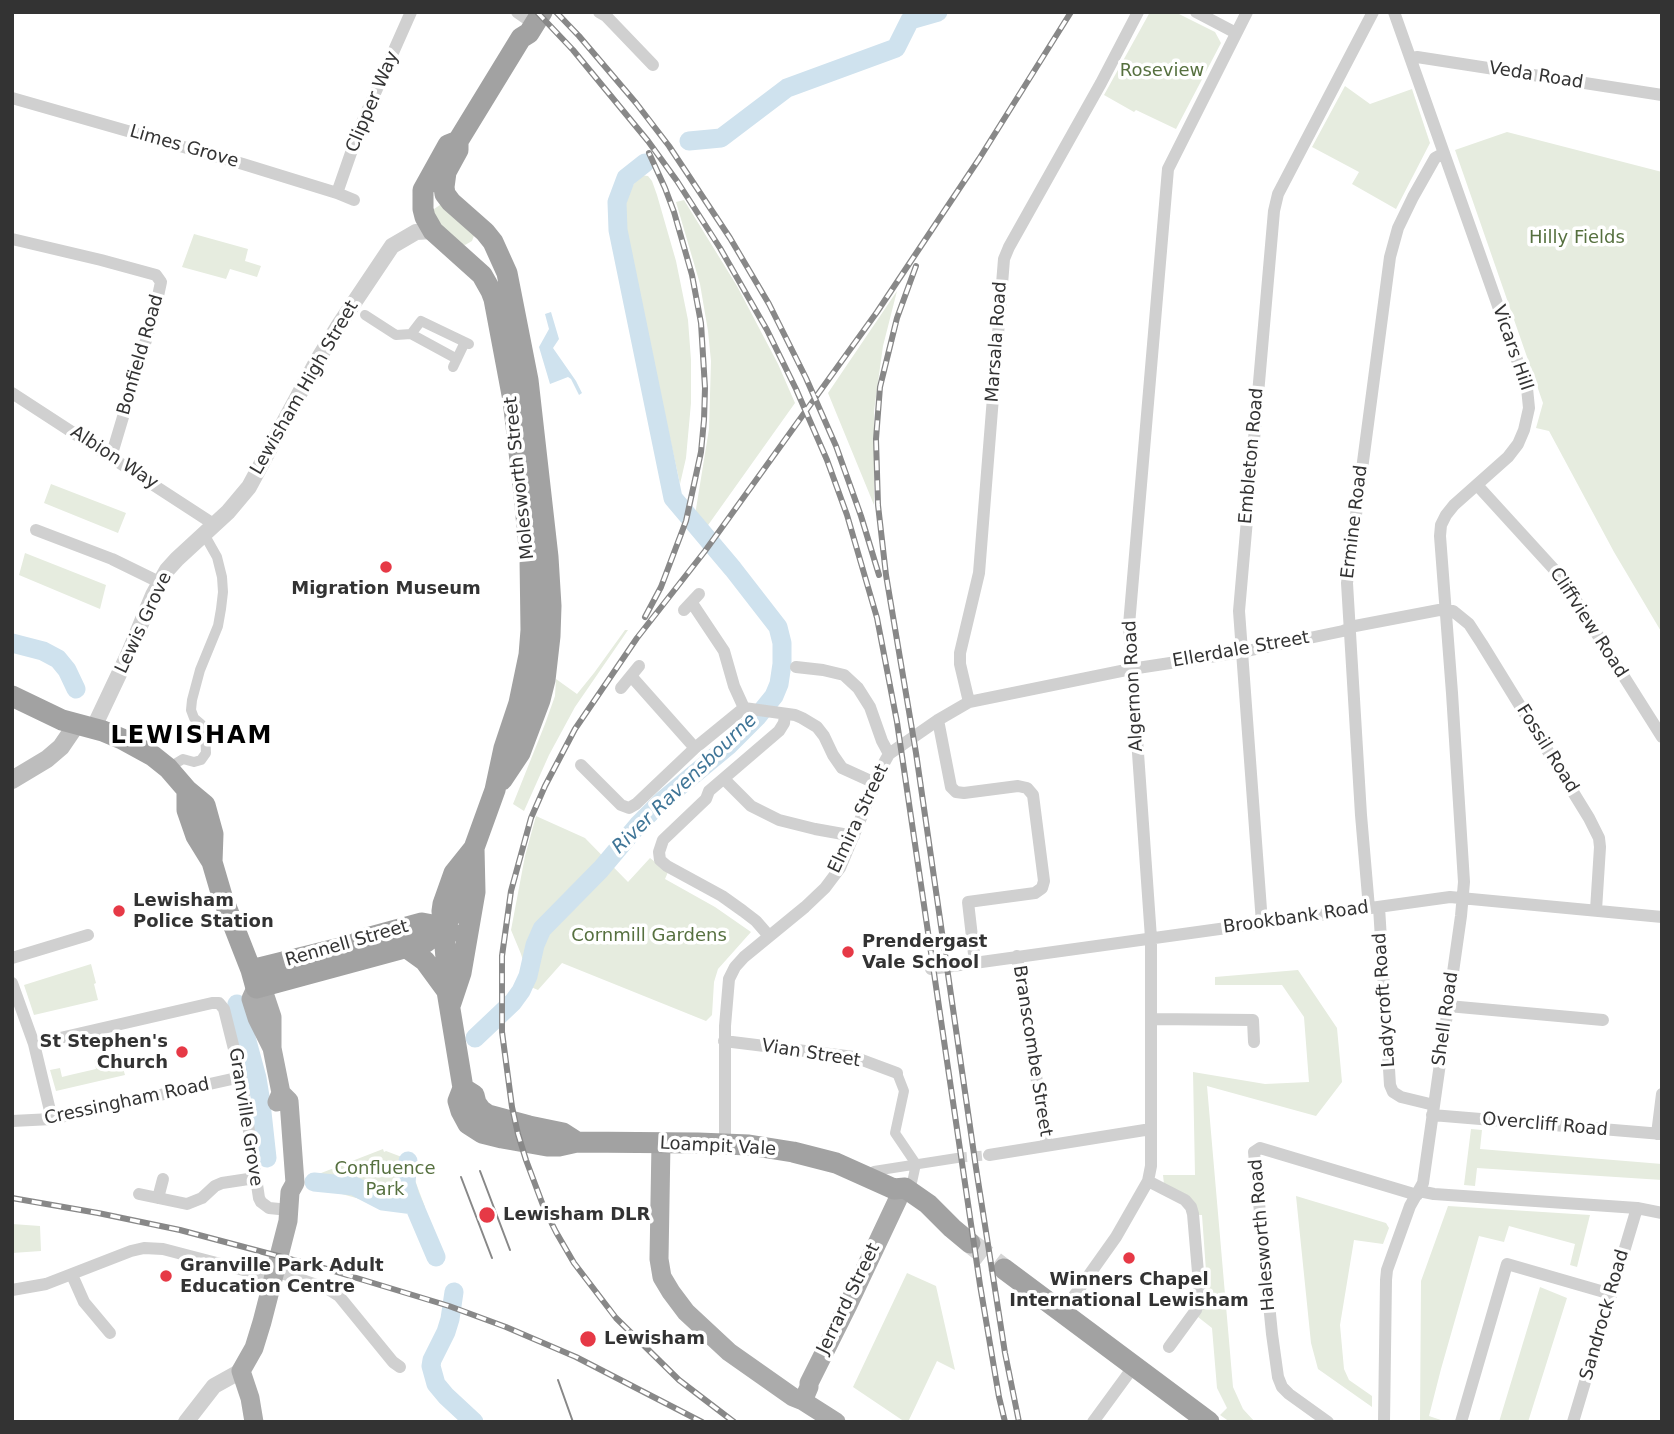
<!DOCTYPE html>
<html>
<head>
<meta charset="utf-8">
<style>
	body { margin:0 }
	#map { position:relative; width:1674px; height:1434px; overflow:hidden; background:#fff; font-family:"DejaVu Sans",sans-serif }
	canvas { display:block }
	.frame { position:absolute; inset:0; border:14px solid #333; pointer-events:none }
</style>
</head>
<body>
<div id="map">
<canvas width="1674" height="1434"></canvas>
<div class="frame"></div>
</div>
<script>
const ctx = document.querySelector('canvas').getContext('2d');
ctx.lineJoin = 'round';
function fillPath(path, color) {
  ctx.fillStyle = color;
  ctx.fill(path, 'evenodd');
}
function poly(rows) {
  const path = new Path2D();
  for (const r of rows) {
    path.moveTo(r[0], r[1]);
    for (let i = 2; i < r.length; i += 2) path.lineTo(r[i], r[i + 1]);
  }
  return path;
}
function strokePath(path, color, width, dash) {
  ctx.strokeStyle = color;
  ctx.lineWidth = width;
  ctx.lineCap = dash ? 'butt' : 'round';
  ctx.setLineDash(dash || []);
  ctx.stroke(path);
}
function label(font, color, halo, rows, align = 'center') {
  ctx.font = font + ' "DejaVu Sans",sans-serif';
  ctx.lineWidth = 7;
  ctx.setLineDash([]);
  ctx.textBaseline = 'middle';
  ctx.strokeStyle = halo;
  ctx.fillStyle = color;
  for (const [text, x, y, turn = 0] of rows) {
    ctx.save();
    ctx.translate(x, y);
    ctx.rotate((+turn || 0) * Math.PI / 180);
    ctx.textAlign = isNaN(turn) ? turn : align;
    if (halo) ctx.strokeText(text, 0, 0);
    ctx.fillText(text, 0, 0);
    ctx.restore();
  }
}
fillPath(poly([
	[1150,12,1175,12,1215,32,1221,43,1176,129,1136,110,1134,112,1104,95],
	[1345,86,1370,104,1412,89,1430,143,1396,209,1352,184,1359,172,1312,147],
	[1507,132,1662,172,1662,633,1614,552,1549,431,1536,428,1543,403,1455,150],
	[640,175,648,176,652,181,657,195,676,261,688,320,691,360,691,403,686,458,680,484,622,221,629,191],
	[684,200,737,286,778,364,795,403,706,528,695,515,709,429,711,361,708,331,700,284,676,202],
	[440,205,444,205,475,233,472,241,465,245,461,244,436,224,433,212,434,209],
	[194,234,248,249,245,261,261,266,257,277,230,269,226,279,182,267],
	[897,291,883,346,874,411,874,505,828,393],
	[51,484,126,513,118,533,44,503],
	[25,553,106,585,100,609,19,575],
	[625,630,628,630,575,707,549,755,524,811,513,804,545,724,555,696,556,679,577,694,594,673],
	[536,816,585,838,628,882,650,858,668,872,665,879,715,907,751,932,718,969,714,982,712,1015,706,1021,562,963,538,990,531,987,521,954,511,930,525,856],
	[91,964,96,983,94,984,98,1000,34,1015,24,985],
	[1298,970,1337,1028,1342,1082,1316,1116,1207,1086,1233,1387,1243,1409,1255,1422,1230,1422,1220,1415,1227,1408,1217,1388,1212,1328,1198,1317,1203,1276,1206,1271,1202,1215,1198,1215,1164,1184,1163,1175,1195,1175,1193,1072,1265,1084,1309,1082,1304,1017,1282,985,1215,985,1215,977],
	[119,1054,125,1075,56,1091,50,1070,60,1068,62,1077,70,1075,96,1069,94,1060,102,1058,105,1067,113,1066,111,1056],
	[1471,1129,1482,1130,1480,1149,1662,1164,1662,1180,1477,1168,1475,1186,1464,1185],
	[383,1149,384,1152,386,1151,407,1159,425,1207,410,1213,313,1186,316,1175],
	[1296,1196,1386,1223,1389,1228,1383,1244,1354,1240,1340,1325,1344,1369,1349,1380,1372,1396,1372,1407,1318,1369,1311,1343],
	[1448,1206,1590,1215,1577,1267,1570,1265,1575,1244,1509,1226,1504,1242,1479,1236,1441,1369,1429,1416,1447,1422,1420,1422,1421,1281],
	[12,1224,40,1226,41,1251,12,1253],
	[907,1273,936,1286,955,1370,937,1361,908,1422,905,1422,853,1387],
	[1540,1287,1567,1298,1528,1422,1499,1422]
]), '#e6ecdf');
fillPath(poly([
	[551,312,559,339,553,348,576,381,582,393,579,395,571,379,568,377,550,384,539,347,549,329,545,314]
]), '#cfe2ee');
strokePath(poly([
	[689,141,721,138,787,88,896,48,910,20,938,12],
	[12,643,43,651,58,659,67,670,76,689],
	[237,1004,257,1078,261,1103,267,1158],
	[475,1038,513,1002,521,991,528,976,535,945,542,929,601,869,638,825,663,800,728,746,757,717,774,696,779,684,782,664,782,643,778,627,733,569,673,498,618,230,617,202,626,178,645,163],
	[408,1161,406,1183,410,1196,436,1257],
	[314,1182,354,1186,383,1201,414,1205],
	[454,1292,450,1319,446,1332,432,1360,431,1366,436,1384,446,1396,474,1422]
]), '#cfe2ee', 19);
strokePath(poly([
	[957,1158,989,1155]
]), '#d6d6d6', 10, [10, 5]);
strokePath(poly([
	[970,1243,1004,1269]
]), '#d6d6d6', 21, [21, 10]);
strokePath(poly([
	[365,315,396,335,411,334,421,321,469,344],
	[411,334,457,359],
	[453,367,465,342],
	[168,768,183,759,194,762,201,760,206,753,205,732,201,724,194,718,191,710,192,700,200,670,218,626,221,609,223,592,222,577,217,557,204,534],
	[897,1073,904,1091,895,1133,916,1164,911,1187],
	[874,1171,957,1158]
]), '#d0d0d0', 10);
strokePath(poly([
	[517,12,527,19],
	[599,12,606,16,653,65],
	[1196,12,1236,33],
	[1411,59,1417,57,1430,59,1662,95],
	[12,98,243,164,337,193,354,200],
	[337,193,360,127,411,12],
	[12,239,101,260,156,275,161,282,155,310,111,457],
	[12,393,215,525],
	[1477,485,1561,577,1662,737],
	[36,530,112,559,159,582],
	[692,603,724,651,734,686,744,708],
	[684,610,699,594],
	[796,667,823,670,844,675,858,688,870,707,882,741,889,754],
	[631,676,695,748],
	[621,688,639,666],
	[969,702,960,664,960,653,979,573,1004,259,1009,247,1101,83,1138,12],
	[744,708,795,715,802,718,817,727,824,736,833,755,842,768,875,783],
	[938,720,951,787,956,792,964,793,1018,786,1027,788,1033,795,1044,881,1042,888,1035,893,968,902,975,963],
	[581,765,621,805,629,808,636,804,695,748,744,708],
	[724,779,751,806,779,820,815,829,854,836],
	[1379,907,1390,1085,1393,1092,1401,1097,1434,1105],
	[1369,908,1361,815,1347,583,1390,257,1398,228,1413,197,1435,158,1444,153],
	[1262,923,1239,611,1274,211,1278,194,1373,12],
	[769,936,756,921,743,911,722,896,667,866,660,860,659,852,663,840,706,799,709,791,779,731,784,723,785,714],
	[1017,956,1047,1145],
	[12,958,88,935],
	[931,969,1450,897,1662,917],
	[12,983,34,1044,52,1119],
	[1448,1006,1603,1020],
	[1152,1019,1253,1020,1254,1042],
	[724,1041,854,1057,897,1073],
	[34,1044,212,1003,219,1003,224,1009,241,1077,259,1198,261,1202,269,1208,289,1210],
	[1432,1115,1662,1134],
	[12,1121,52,1119,241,1077],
	[1657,1134,1662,1094],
	[725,1144,725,1026,729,979,735,967,744,957,805,907,825,888,840,868,884,763,889,754,938,720,969,702,1131,669,1242,652,1343,631,1355,626,1439,610,1453,611,1469,624,1482,644,1589,818,1599,838,1600,847,1596,910],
	[989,1155,1151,1129],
	[1148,1181,1185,1200,1191,1207,1193,1214,1200,1296,1196,1310,1169,1347],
	[1419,1191,1434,1194,1637,1208,1662,1213],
	[139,1194,187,1204,202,1198,215,1186,222,1183,255,1178],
	[158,1198,163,1179],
	[276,1271,328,1289,339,1296,393,1362,400,1367],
	[72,1275,84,1302,110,1333],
	[12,1290,46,1284,131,1251,144,1248,163,1249,274,1278],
	[1062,1313,1116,1237,1148,1181,1151,1166,1151,938,1129,625,1168,169,1247,12],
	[1093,1422,1134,1366],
	[1328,1422,1289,1394,1282,1387,1278,1377,1272,1334,1254,1152,1260,1148,1417,1195],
	[1384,1422,1386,1280,1387,1270,1410,1206,1423,1183,1461,916,1464,882,1452,693,1440,536,1441,525,1446,515,1454,505,1508,457,1518,444,1524,430,1529,408,1527,388,1394,12],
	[1461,1422,1507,1264,1611,1294],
	[1573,1422,1637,1208]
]), '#d0d0d0', 12);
strokePath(poly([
	[93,729,128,655,153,595,167,570,177,559,228,512,249,487,317,361,339,325,392,246,416,232,433,231],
	[186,1422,214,1386,241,1371]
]), '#d0d0d0', 16);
strokePath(poly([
	[12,780,47,759,61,747,76,725]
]), '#bdbdbd', 18);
strokePath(poly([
	[272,1048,257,1018,251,999,256,988,265,996,272,1017,272,1048,281,1093,277,1102],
	[661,1143,659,1259,662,1277,671,1292,686,1312,729,1352,793,1397,803,1401,836,1422],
	[803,1401,809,1387,809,1383,848,1305,898,1199],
	[254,1422,250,1398,241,1371,254,1348,262,1322,288,1221,290,1192,295,1183,289,1101,281,1093]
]), '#ababab', 19);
strokePath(poly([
	[12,696,62,720,103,731,122,739,153,756,168,768,187,790,205,805,213,834,212,862],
	[502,780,520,753,540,700,545,680,550,636,551,606,548,557,528,380,507,273,493,242,485,232,451,202,445,194,444,187,446,172,458,150,458,141,521,38,529,33,542,12],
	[187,790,187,810,196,836,212,862,222,896,251,970,256,988,426,942,436,934,452,915,466,884],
	[407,948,425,961,447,991],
	[251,970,352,945,367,938,422,923,443,927,451,932],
	[450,1006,461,973,475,892,474,848,495,790,504,748,519,703,529,655,531,630,530,558,524,495,513,400,494,299,491,291,482,275,433,231,425,217,423,209,423,190,448,145,458,141],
	[463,1088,458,1101,461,1111,468,1124,482,1133,502,1138,547,1146,559,1146,577,1142,698,1143,749,1145,793,1152,836,1163,894,1189,905,1188,928,1204,952,1228,970,1243],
	[463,1088,447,991,447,970,442,911,443,904,454,873,474,848],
	[463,1088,474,1095,476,1103,481,1110,488,1115,529,1126,563,1133,577,1142],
	[1004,1269,1209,1422]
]), '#a2a2a2', 21);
strokePath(poly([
	[480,1171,510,1250],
	[461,1177,492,1258],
	[558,1380,573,1422]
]), '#888', 2);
const rail = poly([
	[537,12,573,50,648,141,677,181,720,248,767,330,796,389,827,460,847,515,877,618,897,722,980,1285,999,1397,1005,1422],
	[556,12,579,36,636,103,669,146,730,238,769,304,806,378,836,446,861,516,879,575],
	[916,266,897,318,880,387,876,439,878,505,886,575,916,753,976,1168,1005,1353,1019,1422],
	[645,617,661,587,686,521,701,452,704,420,705,388,701,323,692,275,674,212,665,188,649,153],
	[12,1198,98,1213,180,1230,327,1269,449,1306,506,1327,576,1357,702,1422],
	[734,1422,679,1380,616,1318,574,1263,556,1232,544,1208,526,1160,518,1134,512,1107,502,1032,502,956,511,891,531,818,545,786,575,729,637,638,705,551,877,312,979,159,1071,12]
]);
strokePath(rail, '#888', 6);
strokePath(rail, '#fff', 3.5, [10]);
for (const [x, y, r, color] of [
	[386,567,7,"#e63946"],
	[119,911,7,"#e63946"],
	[848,952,7,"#e63946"],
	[182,1052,7,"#e63946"],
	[487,1215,9,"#e63946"],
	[1129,1258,7,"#e63946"],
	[166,1276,7,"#e63946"],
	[588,1339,9,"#e63946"]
]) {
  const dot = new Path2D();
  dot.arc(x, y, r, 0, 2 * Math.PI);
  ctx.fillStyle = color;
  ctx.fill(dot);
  strokePath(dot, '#fff', 2.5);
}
label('18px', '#56703f', '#fff', [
	["Roseview",1162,71],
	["Hilly Fields",1577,238],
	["Cornmill Gardens",649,936],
	["Confluence",385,1169],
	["Park",385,1190]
]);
label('18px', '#333', '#fff', [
	["Veda Road",1536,76,9],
	["Clipper Way",373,102,-67],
	["Limes Grove",184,147,16],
	["Marsala Road",997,342,-86],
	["Vicars Hill",1512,348,71],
	["Bonfield Road",141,355,-74],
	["Lewisham High Street",305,388,-60],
	["Embleton Road",1252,456,-85],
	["Albion Way",114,458,33],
	["Molesworth Street",520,478,-96],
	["Ermine Road",1355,522,-83],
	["Lewis Grove",144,623,-65],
	["Cliffview Road",1588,623,57],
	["Ellerdale Street",1241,650,-10],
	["Algernon Road",1134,686,-93],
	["Fossil Road",1547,749,58],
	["Elmira Street",859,819,-65],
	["Brookbank Road",1296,918,-8],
	["Rennell Street",347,944,-16],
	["Ladycroft Road",1385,1000,-94],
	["Shell Road",1446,1019,-82],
	["Branscombe Street",1032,1051,81],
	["Vian Street",811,1054,9],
	["Cressingham Road",127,1102,-12],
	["Granville Grove",245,1117,81],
	["Overcliff Road",1545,1125,5],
	["Loampit Vale",718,1147,3],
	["Halesworth Road",1263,1235,-95],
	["Jerrard Street",849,1299,-64],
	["Sandrock Road",1605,1315,-74]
]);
label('bold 18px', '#333', '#fff', [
	["Migration Museum",386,589,"center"],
	["Lewisham",133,901],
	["Police Station",133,922],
	["Prendergast",862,942],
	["Vale School",862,963],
	["St Stephen's",168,1042,"right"],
	["Church",168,1063,"right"],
	["Lewisham DLR",503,1215],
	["Granville Park Adult",180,1266],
	["Education Centre",180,1287],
	["Winners Chapel",1129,1280,"center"],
	["International Lewisham",1129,1301,"center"],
	["Lewisham",604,1339]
], 'left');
label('italic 19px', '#3f7597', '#fff', [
	["River Ravensbourne",685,784,-44]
]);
ctx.letterSpacing = '2px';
label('bold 24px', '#000', '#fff', [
	["LEWISHAM",192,737]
]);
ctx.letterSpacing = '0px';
</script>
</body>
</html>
